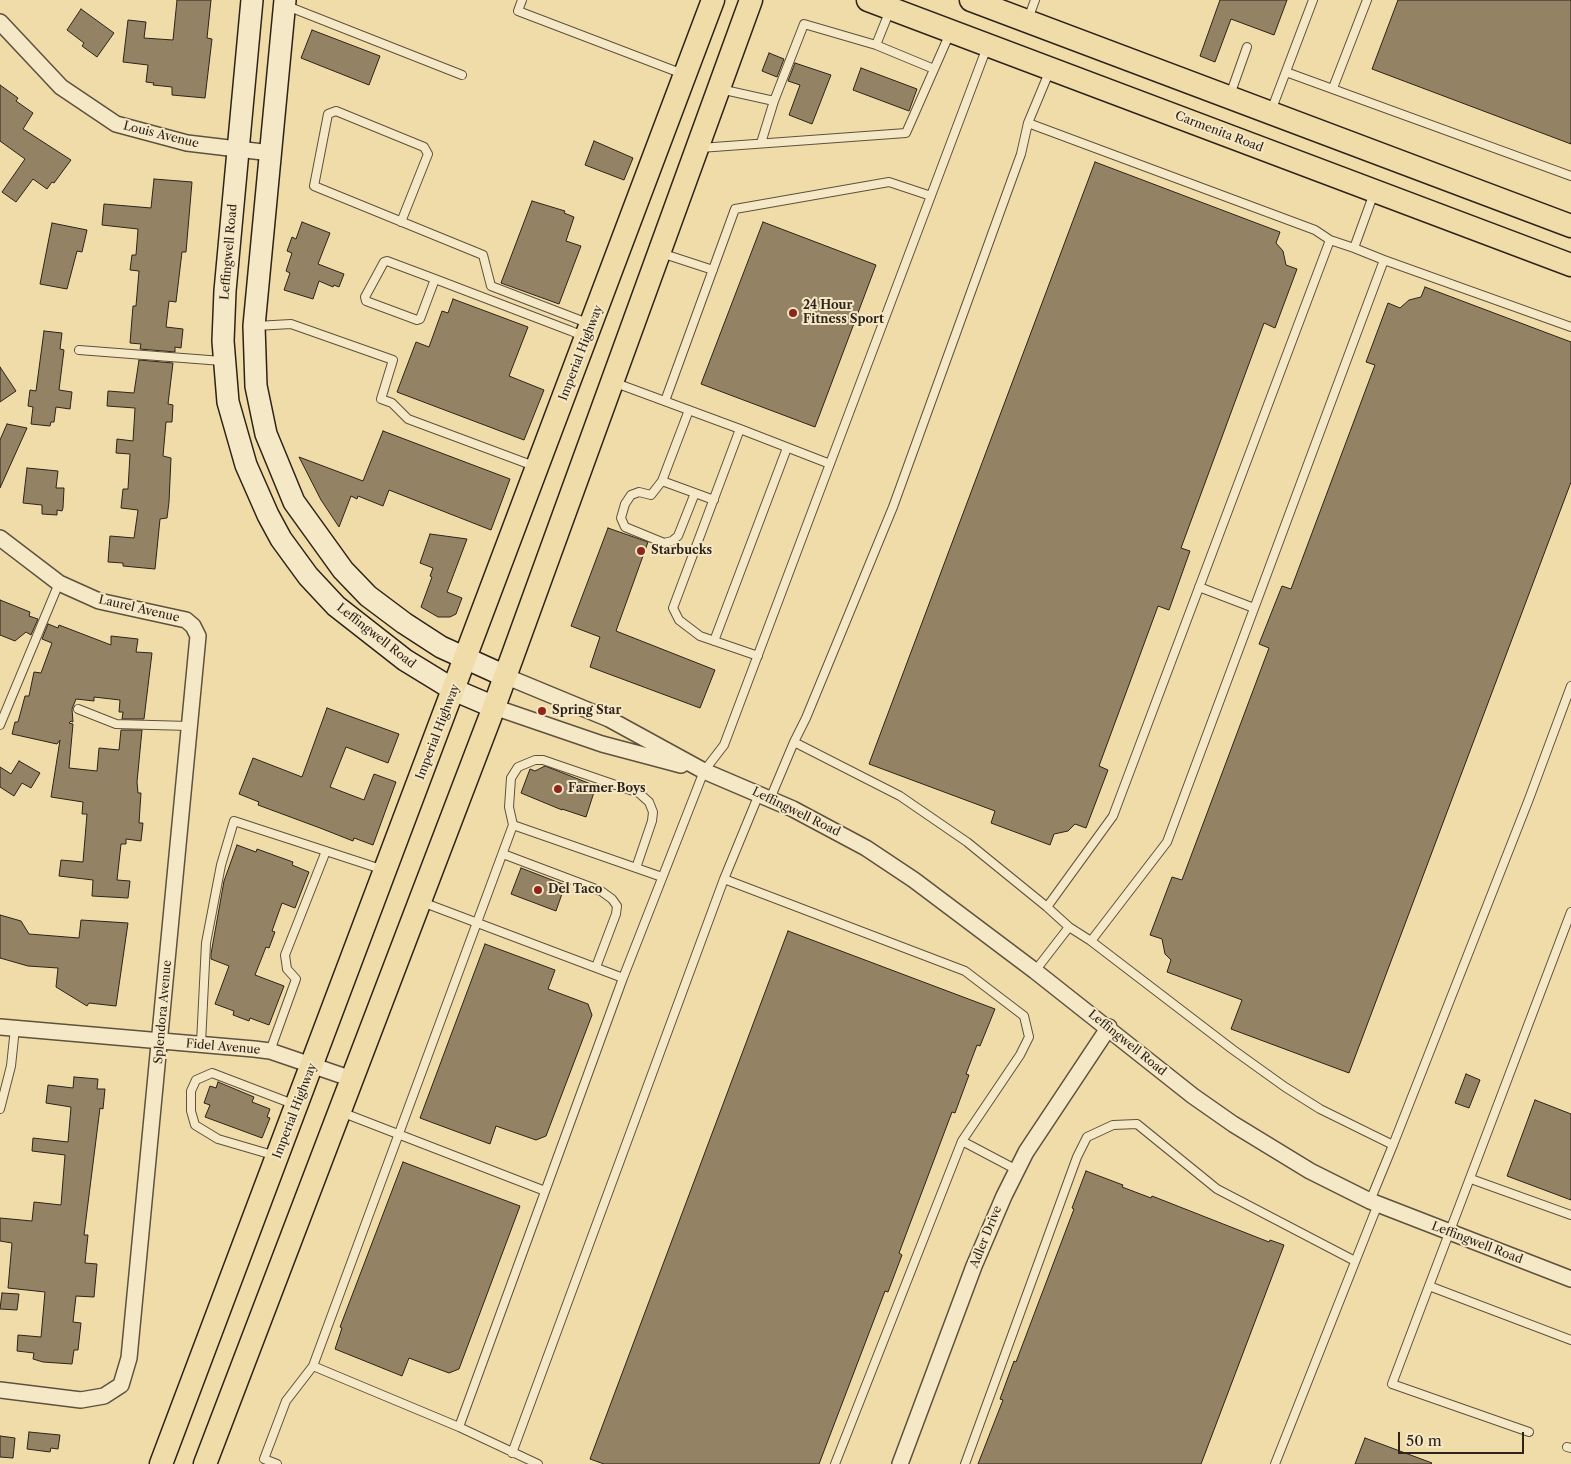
<!DOCTYPE html>
<html>
<head>
<meta charset="utf-8">
<style>
	body { margin:0 }
	#map { position:relative; width:1571px; height:1464px; overflow:hidden; background:#f0dca9; font-family:"Libre Caslon Text",serif }
	canvas { display:block }
	.scale { position:absolute; left:1398px; top:1432px; width:126px; height:22px; box-sizing:border-box; border:2px solid #2e2319; border-top:0; padding-left:6px; font-size:15px; line-height:18px; white-space:nowrap; color:#2e2319; -webkit-text-stroke:4px #f5e8c7; paint-order:stroke }
</style>
</head>
<body>
<div id="map">
<canvas width="1571" height="1464"></canvas>
<div class="scale">50 m</div>
</div>
<script>
const ctx = document.querySelector('canvas').getContext('2d');
ctx.lineJoin = 'round';
function fillPath(path, color) {
  ctx.fillStyle = color;
  ctx.fill(path, 'evenodd');
}
function poly(rows) {
  const path = new Path2D();
  for (const r of rows) {
    path.moveTo(r[0], r[1]);
    for (let i = 2; i < r.length; i += 2) path.lineTo(r[i], r[i + 1]);
  }
  return path;
}
function strokePath(path, color, width, dash) {
  ctx.strokeStyle = color;
  ctx.lineWidth = width;
  ctx.lineCap = dash ? 'butt' : 'round';
  ctx.setLineDash(dash || []);
  ctx.stroke(path);
}
function label(font, color, halo, rows, align = 'center') {
  ctx.font = font + ' "Libre Caslon Text",serif';
  ctx.lineWidth = 4;
  ctx.setLineDash([]);
  ctx.textBaseline = 'middle';
  ctx.strokeStyle = halo;
  ctx.fillStyle = color;
  for (const [text, x, y, turn = 0] of rows) {
    ctx.save();
    ctx.translate(x, y);
    ctx.rotate((+turn || 0) * Math.PI / 180);
    ctx.textAlign = isNaN(turn) ? turn : align;
    if (halo) ctx.strokeText(text, 0, 0);
    ctx.fillText(text, 0, 0);
    ctx.restore();
  }
}
const building = poly([
	[177,0,211,0,207,38,212,39,205,98,172,95,172,87,153,85,154,83,146,82,148,65,123,62,128,20,146,22,144,38,173,40,177,0],
	[1220,0,1287,0,1274,35,1231,19,1215,62,1200,56,1220,0],
	[1398,0,1571,0,1571,144,1372,69,1398,0],
	[81,9,114,33,97,57,82,46,84,43,67,30,81,9],
	[312,30,380,56,369,85,301,58,312,30],
	[769,53,784,59,777,77,762,71,769,53],
	[795,63,831,75,812,124,789,115,800,85,788,81,795,63],
	[861,68,917,89,909,111,853,90,861,68],
	[0,85,18,98,16,101,33,113,23,129,71,160,54,183,52,182,47,189,33,179,16,202,2,192,25,159,0,141,0,85],
	[594,141,633,158,624,180,585,165,594,141],
	[1095,162,1280,232,1276,243,1283,251,1286,265,1297,269,1275,328,1264,323,1181,548,1190,551,1169,610,1158,606,1099,766,1108,770,1086,828,1075,824,1068,831,1054,834,1050,845,991,823,995,811,869,764,1095,162],
	[154,179,192,182,186,252,182,252,176,302,169,301,166,327,183,329,181,348,175,347,175,352,140,349,141,344,130,343,133,306,136,306,139,271,130,270,132,255,136,255,138,229,102,225,104,204,151,208,154,179],
	[532,201,565,211,564,213,574,217,566,241,581,246,559,304,501,283,532,201],
	[302,222,330,233,318,264,344,274,339,287,334,285,333,287,319,281,313,299,284,290,290,273,286,271,292,253,287,251,292,237,296,239,302,222],
	[763,222,876,265,815,427,701,384,763,222],
	[52,223,87,230,82,252,77,251,67,289,40,284,52,223],
	[1425,287,1571,342,1571,482,1349,1073,1231,1029,1242,1000,1167,972,1171,960,1165,954,1162,939,1150,935,1172,877,1182,880,1269,648,1259,644,1282,586,1291,589,1375,365,1366,362,1388,303,1400,308,1409,300,1421,297,1425,287],
	[453,299,528,327,509,376,544,390,524,440,397,392,416,342,429,347,442,311,448,313,453,299],
	[44,331,62,333,60,349,64,350,59,390,72,392,70,409,56,407,54,422,51,422,50,426,31,424,33,407,28,406,30,390,36,391,44,331],
	[139,360,173,363,168,404,173,405,172,422,166,422,163,456,171,458,169,502,167,518,160,519,155,569,123,566,123,563,108,562,110,536,134,538,138,510,121,508,123,489,128,489,130,454,116,453,117,439,133,441,135,408,107,406,108,391,134,393,139,360],
	[0,367,16,391,0,402,0,367],
	[7,424,27,428,0,488,0,440,7,424],
	[383,431,510,479,491,530,389,490,383,506,358,496,357,499,351,496,339,527,321,500,299,457,363,481,383,431],
	[27,468,58,471,56,488,64,488,63,508,62,511,57,510,57,515,42,514,42,505,23,503,27,468],
	[608,528,648,542,616,631,715,670,700,708,590,667,600,637,571,626,608,528],
	[430,534,467,539,447,592,462,598,456,614,450,617,438,617,421,607,432,577,430,576,433,568,420,563,430,534],
	[0,600,30,612,29,616,38,619,31,635,26,632,15,641,0,635,0,600],
	[48,624,58,628,59,625,111,645,111,636,138,639,136,652,152,653,144,719,122,719,123,712,119,712,120,700,94,697,94,701,76,699,72,709,73,722,71,721,69,723,73,724,69,768,97,771,99,748,119,750,121,730,142,730,137,782,138,793,141,793,139,823,143,823,141,841,126,839,126,844,121,844,117,880,130,881,128,898,92,896,93,880,59,876,61,860,83,862,87,814,82,814,83,802,51,797,60,740,57,744,12,734,15,722,18,722,21,711,25,696,29,696,34,672,41,673,52,643,42,639,48,624],
	[327,708,399,734,388,763,346,747,330,787,364,800,374,774,396,782,373,845,354,838,353,841,320,828,258,805,259,802,239,794,253,758,302,777,327,708],
	[19,761,40,773,31,788,22,783,14,796,0,787,0,767,11,774,19,761],
	[545,766,596,786,586,817,562,809,562,810,521,793,530,769,535,771,545,766],
	[237,845,256,852,257,849,293,862,292,865,309,872,295,908,282,903,272,931,275,932,269,948,266,947,255,975,284,986,269,1025,250,1018,249,1021,233,1015,234,1011,215,1004,229,966,211,959,211,954,224,881,237,845],
	[521,868,565,885,556,911,511,894,521,868],
	[0,915,21,921,29,934,79,938,81,920,128,923,116,1006,89,1003,87,1006,56,987,58,968,28,966,0,958,0,915],
	[788,931,995,1009,980,1046,977,1045,966,1074,969,1075,955,1113,952,1112,899,1253,902,1255,888,1292,885,1291,819,1464,604,1464,590,1459,788,931],
	[485,944,555,970,548,989,588,1004,592,1015,546,1136,536,1140,496,1126,490,1144,420,1118,485,944],
	[1466,1074,1480,1080,1469,1108,1455,1103,1466,1074],
	[74,1077,98,1079,97,1089,105,1089,103,1109,100,1108,84,1235,88,1235,85,1263,97,1264,94,1297,76,1296,73,1322,81,1323,78,1350,74,1350,72,1364,43,1362,33,1359,34,1353,17,1351,18,1335,41,1337,45,1292,8,1288,12,1243,0,1241,0,1218,32,1221,34,1202,61,1205,65,1155,32,1151,33,1138,68,1142,71,1107,46,1103,48,1085,73,1088,74,1077],
	[218,1082,254,1097,252,1102,270,1109,267,1117,270,1118,262,1138,205,1117,210,1105,204,1103,210,1086,216,1088,218,1082],
	[1535,1100,1571,1114,1571,1200,1507,1176,1535,1100],
	[403,1162,520,1206,459,1369,449,1373,409,1358,402,1376,335,1349,342,1328,340,1327,403,1162],
	[1086,1171,1123,1185,1122,1187,1151,1198,1152,1196,1269,1242,1270,1240,1284,1245,1201,1464,978,1464,1003,1400,1000,1399,1014,1361,1016,1362,1074,1209,1072,1208,1086,1171],
	[2,1293,19,1294,17,1310,0,1309,2,1293],
	[29,1432,60,1435,58,1449,51,1448,50,1452,27,1449,29,1432],
	[0,1436,15,1438,13,1458,0,1457,0,1436],
	[1365,1438,1432,1463,1431,1464,1355,1464,1365,1438]
]);
fillPath(building, '#938364');
strokePath(building, '#2e2319', 1);
const service = poly([
	[522,0,518,11,683,74],
	[287,6,462,75],
	[1028,19,1035,0],
	[876,45,890,10],
	[1050,70,1028,123,1315,230,1330,240],
	[1286,72,1571,176],
	[1333,88,1367,0],
	[720,89,774,101,804,24,876,45,934,69],
	[1230,95,1247,47],
	[1271,111,1313,0],
	[761,143,774,101],
	[700,148,906,133,950,33],
	[401,222,428,154,424,147,336,111,328,114,314,186,483,255,491,286,590,324],
	[661,253,713,270],
	[1384,260,1571,327],
	[435,279,420,319,417,320,366,301,365,297,384,262,387,261,435,279,571,331,585,337],
	[256,326,291,324,393,360,381,399,392,403,408,419,534,466],
	[79,350,222,361],
	[613,382,740,429,673,608,679,620,700,636,758,656],
	[665,401,735,209,889,182,931,196],
	[689,410,662,481,714,500],
	[740,429,830,464],
	[662,481,651,495,639,492,631,495,625,504,621,518,625,527,664,543,672,541,678,536,695,493],
	[1199,587,1254,608],
	[714,641,787,448],
	[78,709,116,724,189,726],
	[0,725,59,583],
	[794,742,806,718,893,507,1021,154,1028,123],
	[759,794,724,879,965,971,1024,1016,1029,1037,1020,1055,962,1141,1017,1170],
	[770,799,794,742,900,796,967,842,1047,907],
	[513,825,509,807,511,778,518,767,535,760,543,760,639,793,649,802,653,812,652,821,636,868],
	[503,854,601,891,612,899,617,906,616,914,596,967],
	[422,902,623,978,704,771,724,745,987,47],
	[1571,912,1429,1286,1571,1340],
	[1069,927,1047,907,1113,816,1330,240,1354,248],
	[1091,941,1232,1049,1285,1087,1320,1109,1393,1145,1370,1201],
	[1035,971,1069,927,1091,941,1167,842,1384,260,1354,248,1374,193],
	[201,1043,206,943,221,865,234,821,384,870],
	[270,1051,296,979,287,969,285,955,326,851],
	[0,1109,11,1066,15,1028],
	[341,1112,545,1191],
	[1393,1145,1529,799,1571,686],
	[276,1156,218,1139,195,1125,191,1111,191,1091,196,1080,212,1073,293,1104],
	[1471,1179,1571,1215],
	[1429,1286,1392,1384,1529,1432],
	[313,1366,459,1427],
	[1567,1447,1571,1448],
	[512,1453,724,879],
	[277,1464,264,1459,286,1401,313,1366,513,825,662,877],
	[538,1464,459,1427,623,978],
	[835,1464,962,1141],
	[965,1464,1077,1157,1087,1137,1113,1125,1137,1124,1217,1189,1355,1261],
	[1275,1464,1378,1204]
]);
const minor = poly([
	[0,22,61,87,116,124,187,143,271,153],
	[0,538,59,583,99,601,186,620,193,626,198,636,129,1358,121,1385,104,1396,81,1400,0,1390],
	[505,676,609,719,704,771,793,809,866,848,914,880,1035,971,1193,1096,1233,1124,1310,1171,1370,1201,1571,1279],
	[494,707,602,744,681,765],
	[0,1027,254,1049,270,1051,352,1079],
	[900,1464,974,1266,1004,1196,1026,1152,1109,1027]
]);
const secondary = poly([
	[252,0,225,291,223,341,228,402,246,465,268,515,281,539,308,576,336,606,405,660,454,690,494,707],
	[285,0,254,326,256,386,266,434,294,502,343,570,368,596,404,623,441,647,505,676]
]);
const primary = poly([
	[868,0,1571,265],
	[971,0,1571,226],
	[161,1464,713,0],
	[205,1464,494,707,751,0]
]);
strokePath(service, '#5e513d', 10);
strokePath(minor, '#5e513d', 18);
strokePath(secondary, '#2e2319', 24);
strokePath(primary, '#2e2319', 25);
strokePath(service, '#f5e8c7', 8);
strokePath(minor, '#f5e8c7', 15);
strokePath(secondary, '#f5e8c7', 21);
strokePath(primary, '#f0dca9', 22);
for (const [x, y, r, color] of [
	[793,313,5,"#8f2418"],
	[641,551,5,"#8f2418"],
	[542,711,5,"#8f2418"],
	[558,789,5,"#8f2418"],
	[538,890,5,"#8f2418"]
]) {
  const dot = new Path2D();
  dot.arc(x, y, r, 0, 2 * Math.PI);
  ctx.fillStyle = color;
  ctx.fill(dot);
  strokePath(dot, '#f5e8c7', 2);
}
label('12px', '#2e2319', '#f5e8c7', [
	["Carmenita Road",1219,132,21],
	["Louis Avenue",161,135,14],
	["Leffingwell Road",229,252,-85],
	["Imperial Highway",581,353,-69],
	["Laurel Avenue",139,609,13],
	["Leffingwell Road",376,636,38],
	["Imperial Highway",438,732,-69],
	["Leffingwell Road",796,812,26],
	["Splendora Avenue",163,1012,-85],
	["Leffingwell Road",1127,1043,39],
	["Fidel Avenue",223,1047,5],
	["Imperial Highway",295,1111,-69],
	["Adler Drive",986,1237,-68],
	["Leffingwell Road",1477,1243,21]
]);
label('bold 12px', '#2e2319', '#f5e8c7', [
	["24 Hour",803,306],
	["Fitness Sport",803,320],
	["Starbucks",651,551],
	["Spring Star",552,711],
	["Farmer Boys",568,789],
	["Del Taco",548,890]
], 'left');
</script>
</body>
</html>
